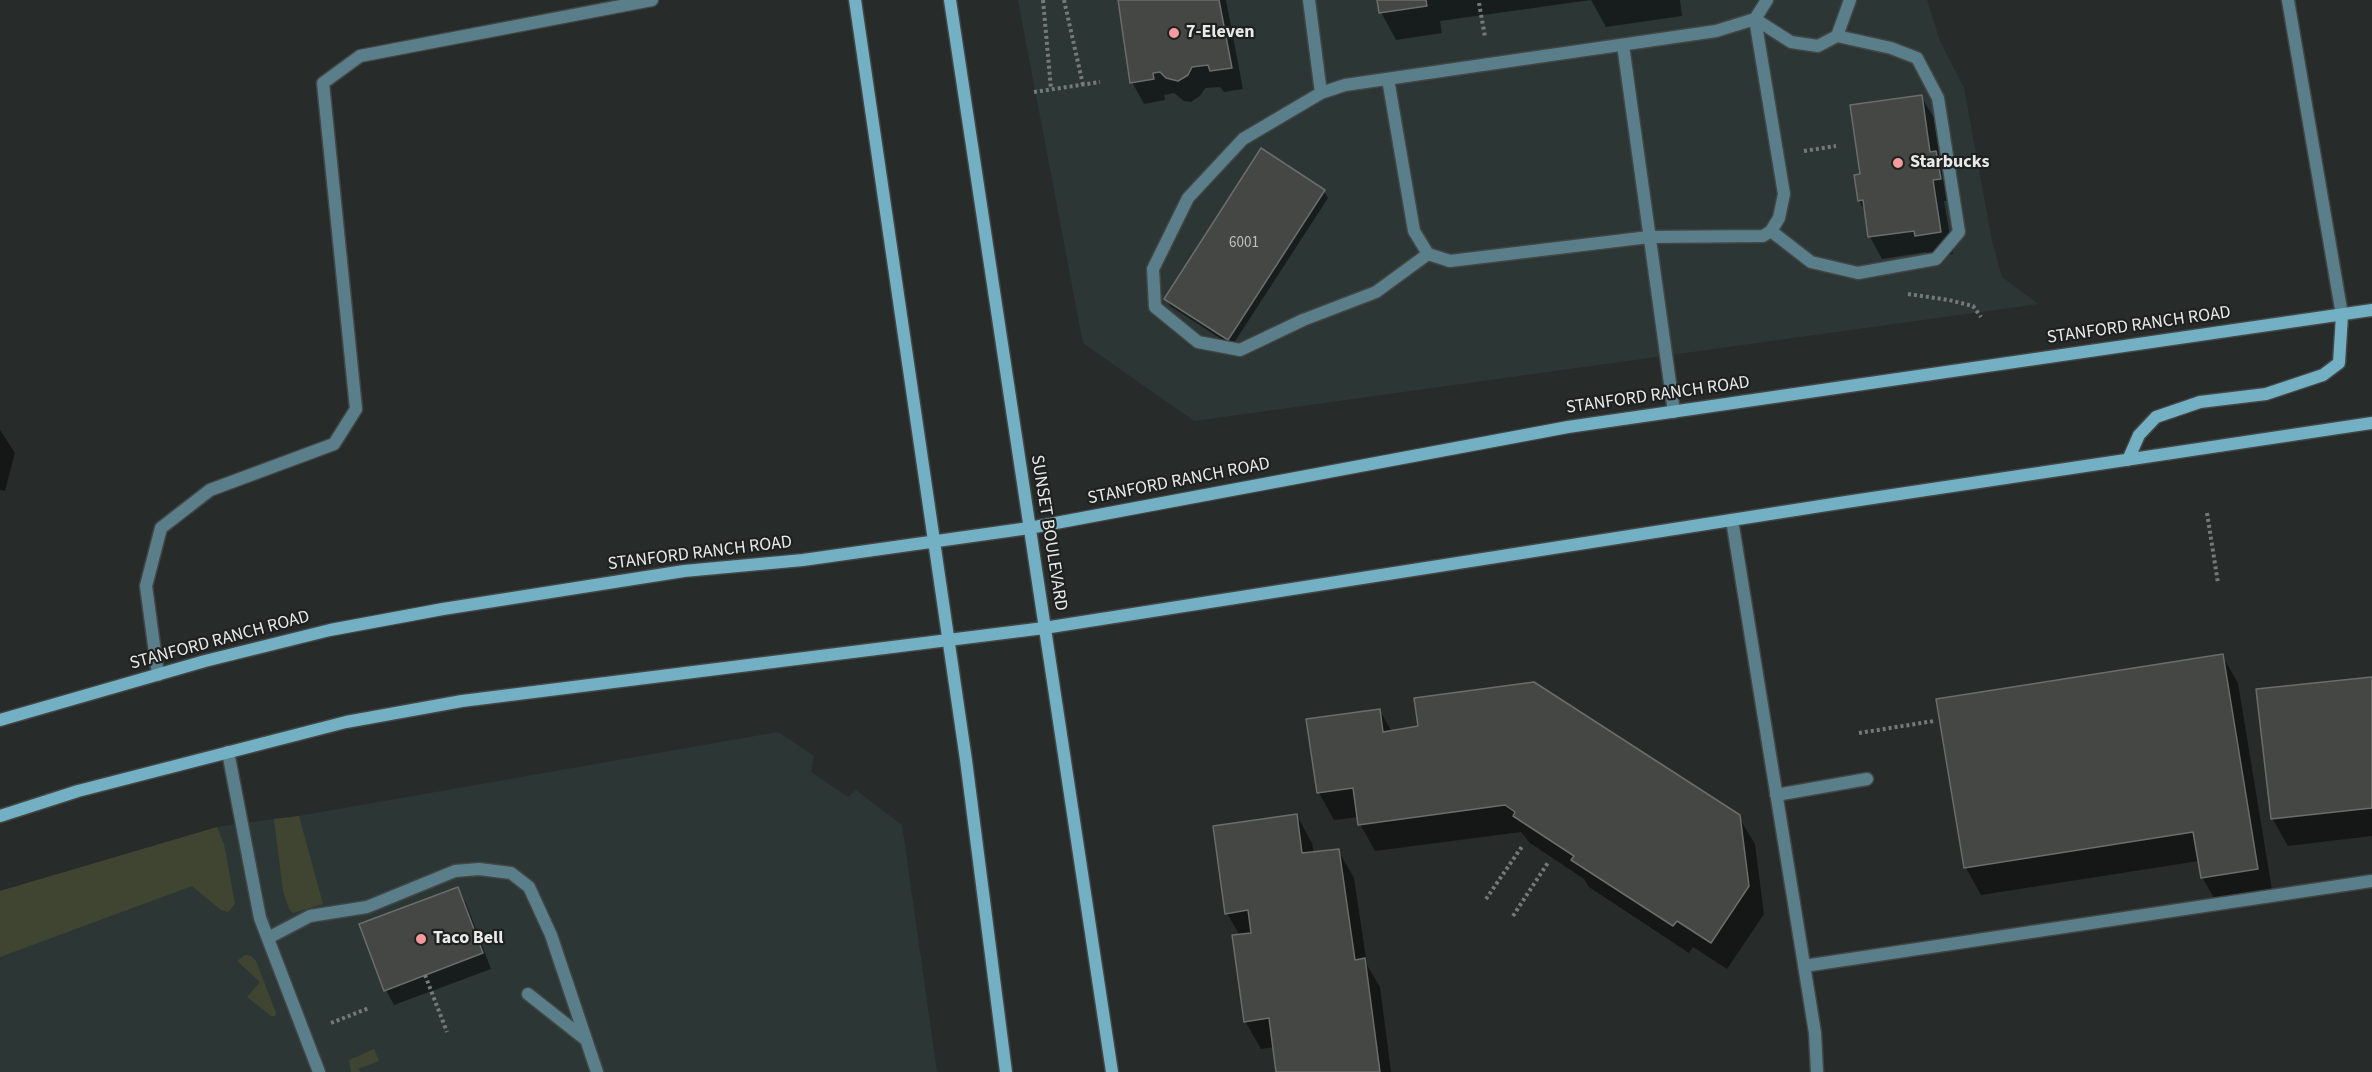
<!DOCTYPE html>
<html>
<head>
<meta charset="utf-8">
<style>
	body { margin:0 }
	canvas { display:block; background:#272b2a }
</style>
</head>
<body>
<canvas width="2372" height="1072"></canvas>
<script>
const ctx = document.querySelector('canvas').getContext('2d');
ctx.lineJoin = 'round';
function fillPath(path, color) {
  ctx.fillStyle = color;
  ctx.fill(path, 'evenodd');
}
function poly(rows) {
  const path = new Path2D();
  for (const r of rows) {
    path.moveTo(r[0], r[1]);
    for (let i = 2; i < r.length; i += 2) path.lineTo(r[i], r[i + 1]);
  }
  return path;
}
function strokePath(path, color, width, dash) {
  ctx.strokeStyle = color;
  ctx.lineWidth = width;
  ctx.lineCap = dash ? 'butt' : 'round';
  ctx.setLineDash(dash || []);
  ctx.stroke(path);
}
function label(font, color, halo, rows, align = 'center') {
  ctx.font = font + ' "Source Sans 3",sans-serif';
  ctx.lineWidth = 4.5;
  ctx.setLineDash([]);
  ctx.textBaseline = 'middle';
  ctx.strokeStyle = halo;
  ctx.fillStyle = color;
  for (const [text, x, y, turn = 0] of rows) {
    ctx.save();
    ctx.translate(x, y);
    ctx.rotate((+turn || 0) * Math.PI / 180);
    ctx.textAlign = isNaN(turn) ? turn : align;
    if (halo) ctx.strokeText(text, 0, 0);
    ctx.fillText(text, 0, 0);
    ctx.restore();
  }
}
fillPath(poly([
	[1018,0,1927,0,1940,41,1964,88,1992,241,2002,277,2038,304,1194,421,1083,343],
	[778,732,814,756,811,772,848,797,856,790,902,825,937,1072,0,1072,0,891,222,826,299,816]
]), '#2c3735');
fillPath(poly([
	[299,816,323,904,293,913,289,909,283,891,274,819],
	[217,827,224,844,235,904,228,912,221,910,192,886,0,957,0,891],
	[245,955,251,956,256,961,276,1013,275,1016,271,1016,247,997,260,982,237,961],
	[374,1049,379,1061,358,1069,361,1072,351,1072,349,1060]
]), '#404532');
fillPath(poly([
	[1120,0,1226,0,1243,89,1224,92,1220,87,1205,88,1200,96,1191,102,1184,101,1174,93,1164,95,1165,100,1144,104,1132,82],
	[1379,0,1680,0,1682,16,1606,27,1591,0,1440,21,1442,33,1396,40,1381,12],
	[1921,96,1934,118,1940,160,1948,174,1952,201,1944,201,1953,254,1929,258,1926,252,1882,259,1870,237,1866,213,1859,201,1856,176,1862,175],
	[1324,191,1328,198,1232,346,1170,306,1166,299],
	[0,430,15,453,5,491,0,490],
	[2222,655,2238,683,2273,896,2218,905,2202,877,2199,861,1981,895,1966,868,1938,700],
	[2372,678,2372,836,2288,846,2272,818],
	[1380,711,1392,732,1738,816,1755,844,1764,914,1727,969,1693,947,1689,953,1589,887,1584,879,1530,843,1521,832,1375,851,1360,824,1359,817,1334,820,1319,793],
	[1297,816,1312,843,1314,854,1338,850,1354,878,1367,965,1380,987,1391,1072,1278,1072,1275,1047,1261,1049,1245,1021,1240,936,1227,913],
	[457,889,466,903,491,969,394,1005,386,990,361,925]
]), '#0007');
const building = poly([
	[1118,0,1219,0,1232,68,1210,71,1208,65,1192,67,1188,75,1178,81,1166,78,1160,72,1153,73,1154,79,1130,83,1118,0],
	[1377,0,1426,0,1427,6,1379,13,1377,0],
	[1922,95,1930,152,1936,151,1941,179,1933,180,1941,232,1915,236,1914,231,1868,237,1863,200,1858,201,1854,175,1860,174,1850,105,1922,95],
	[1261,148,1325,190,1228,340,1164,299,1261,148],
	[2223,654,2258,869,2201,878,2193,832,1964,868,1936,699,2223,654],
	[2372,677,2372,808,2271,819,2256,689,2372,677],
	[1534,682,1740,815,1749,886,1711,943,1677,921,1673,926,1571,860,1574,856,1513,816,1515,812,1505,805,1358,825,1353,788,1317,793,1306,719,1380,709,1383,732,1418,726,1414,698,1534,682],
	[1297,814,1302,853,1339,849,1355,960,1365,958,1380,1072,1276,1072,1269,1018,1244,1022,1232,935,1251,933,1248,910,1225,914,1213,826,1297,814],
	[458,887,483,953,384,991,359,924,458,887]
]);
fillPath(building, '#454745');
strokePath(building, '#6a6d6b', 1.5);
const service = poly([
	[1309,0,1321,93],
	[2288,0,2342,315],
	[1755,19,1791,42,1818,46,1837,36,1850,0],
	[1623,45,1674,412],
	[1388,79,1414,231,1428,254,1450,261,1649,237,1763,236,1771,231,1779,218,1784,194,1755,19],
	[1771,231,1811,262,1858,273,1936,259,1959,232,1938,98,1917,58,1891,48,1837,36],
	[1428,254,1376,292,1303,320,1240,350,1198,342,1155,307,1153,269,1188,198,1243,139,1321,93,1345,85,1716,31,1755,19,1767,0],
	[1732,520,1815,1033,1817,1072],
	[158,675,146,586,161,528,210,490,334,444,356,409,323,83,360,56,652,0],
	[228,752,260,918,319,1072],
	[1776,795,1867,779],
	[268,938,310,916,367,907,455,871,479,869,511,873,529,887,551,935,597,1072],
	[1804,966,2372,881],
	[528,994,585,1039]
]);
const secondary = poly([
	[855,0,966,760,1006,1072],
	[950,0,1112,1072],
	[2128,460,2139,435,2156,417,2200,402,2266,394,2323,375,2339,363,2342,315],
	[0,720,205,661,330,630,443,609,684,571,803,560,1029,528,1568,427,2372,310],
	[0,816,78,791,346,722,462,701,1044,628,1846,502,2372,423]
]);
strokePath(service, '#424645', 15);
strokePath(secondary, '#424645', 15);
strokePath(poly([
	[1043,0,1051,89],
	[1064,0,1083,85],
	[1479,3,1485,37],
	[1034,92,1100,82],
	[1804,151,1836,146],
	[1908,294,1949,300,1973,306,1981,317],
	[2207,513,2218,583],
	[1859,733,1934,721],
	[1486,899,1523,845],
	[1513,916,1549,861],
	[425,975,447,1032],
	[331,1023,369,1008]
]), '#757978', 4, [3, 3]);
strokePath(service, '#5a7f8b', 12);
strokePath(secondary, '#73b0c3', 12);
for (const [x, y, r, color] of [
	[1174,33,6,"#f59b9e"],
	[1898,163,6,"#f59b9e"],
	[421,939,6,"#f59b9e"]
]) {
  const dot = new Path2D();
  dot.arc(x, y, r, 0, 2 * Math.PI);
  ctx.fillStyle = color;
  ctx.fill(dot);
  strokePath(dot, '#1e2120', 2);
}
label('15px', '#bfc1c1', null, [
	["6001",1244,244]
]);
label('bold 18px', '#e8eaea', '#1e2120', [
	["7-Eleven",1186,33],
	["Starbucks",1910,163],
	["Taco Bell",433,939]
], 'left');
label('18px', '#e8eaea', '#1e2120', [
	["STANFORD RANCH ROAD",2139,326,-8],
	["STANFORD RANCH ROAD",1658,396,-8],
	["STANFORD RANCH ROAD",1179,482,-11],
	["SUNSET BOULEVARD",1048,533,81],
	["STANFORD RANCH ROAD",700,554,-7],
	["STANFORD RANCH ROAD",220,641,-15]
]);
</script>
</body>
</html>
